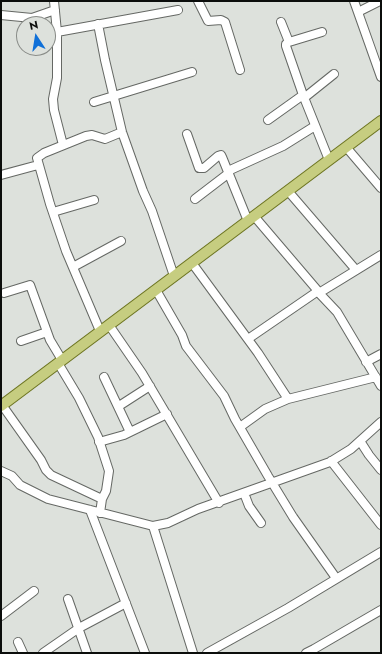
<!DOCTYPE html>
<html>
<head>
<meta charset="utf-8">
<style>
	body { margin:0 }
	#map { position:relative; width:382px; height:654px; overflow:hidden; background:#dde1dc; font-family:Jost,sans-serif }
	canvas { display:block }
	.frame { position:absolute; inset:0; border:2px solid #0b0d0b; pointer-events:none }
	.north { position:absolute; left:16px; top:16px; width:40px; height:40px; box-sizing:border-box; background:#dde1dc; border:1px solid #898c88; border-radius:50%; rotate:348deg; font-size:11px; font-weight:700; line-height:16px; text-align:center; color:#0b0d0b }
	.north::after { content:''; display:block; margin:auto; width:14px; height:18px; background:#1070d8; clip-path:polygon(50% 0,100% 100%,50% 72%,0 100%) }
</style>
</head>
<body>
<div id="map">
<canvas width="382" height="654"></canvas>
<div class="frame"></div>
<div class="north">N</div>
</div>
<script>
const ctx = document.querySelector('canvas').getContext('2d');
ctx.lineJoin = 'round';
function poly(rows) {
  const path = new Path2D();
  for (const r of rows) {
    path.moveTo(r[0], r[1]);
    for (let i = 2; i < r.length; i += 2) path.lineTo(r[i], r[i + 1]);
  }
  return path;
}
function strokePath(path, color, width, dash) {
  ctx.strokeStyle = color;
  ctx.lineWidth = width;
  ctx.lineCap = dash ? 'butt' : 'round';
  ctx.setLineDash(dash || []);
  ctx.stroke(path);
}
const minor = poly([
	[54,1,57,32,57,78,53,99,54,110,63,145],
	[198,1,208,21,221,20,225,22,240,70],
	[354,1,381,77],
	[358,12,380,1],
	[1,15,32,18,55,10],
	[281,22,289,42],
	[98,24,105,60,122,132,143,191,152,211,174,276],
	[57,32,178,10],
	[322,32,289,42,286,44,286,46,303,95,329,160],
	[304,98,334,74],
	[94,102,192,72],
	[268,120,303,95],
	[187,134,199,168,204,168,218,156,221,155,222,157,248,221],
	[346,147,381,188],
	[228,171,283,146,315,126],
	[1,175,38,165],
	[288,191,356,270],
	[195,199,229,173],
	[53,212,94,200],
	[192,263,258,353,288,399,265,409,240,427],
	[73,267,121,241],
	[156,290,182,335,186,346,224,396,235,419,268,476,293,517,336,578],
	[318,291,319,293,381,255],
	[4,293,30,285,50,340,62,360],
	[319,293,337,312,381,386],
	[109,325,142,373,219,503],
	[100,331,66,251,50,204,37,158,44,153,86,136,92,135,105,139,122,132],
	[248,339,318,291,254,216],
	[21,341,47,332],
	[366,362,381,354],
	[58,363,79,398,98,437,109,471,106,491,102,499,100,513],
	[104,377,130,432],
	[288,399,376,377],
	[2,405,41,460,46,470,51,475,102,499],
	[119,406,150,386],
	[360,441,369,455,381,470],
	[99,442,124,435,167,414],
	[331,461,381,525],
	[1,471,12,476,20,485,48,499,153,526,168,523,198,509,330,462,351,449,381,422],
	[244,493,249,506,261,523],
	[90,510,145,653],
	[153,526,193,653],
	[68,599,87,653],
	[1,616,34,591],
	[18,642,23,653],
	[43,653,79,628,126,603],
	[207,653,288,608,381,552],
	[306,653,314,649,381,610]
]);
const major = poly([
	[1,406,381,121]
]);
strokePath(minor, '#656864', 10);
strokePath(major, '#6c7420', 12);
strokePath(minor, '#fff', 8);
strokePath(major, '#c6cd80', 10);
</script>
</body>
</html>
